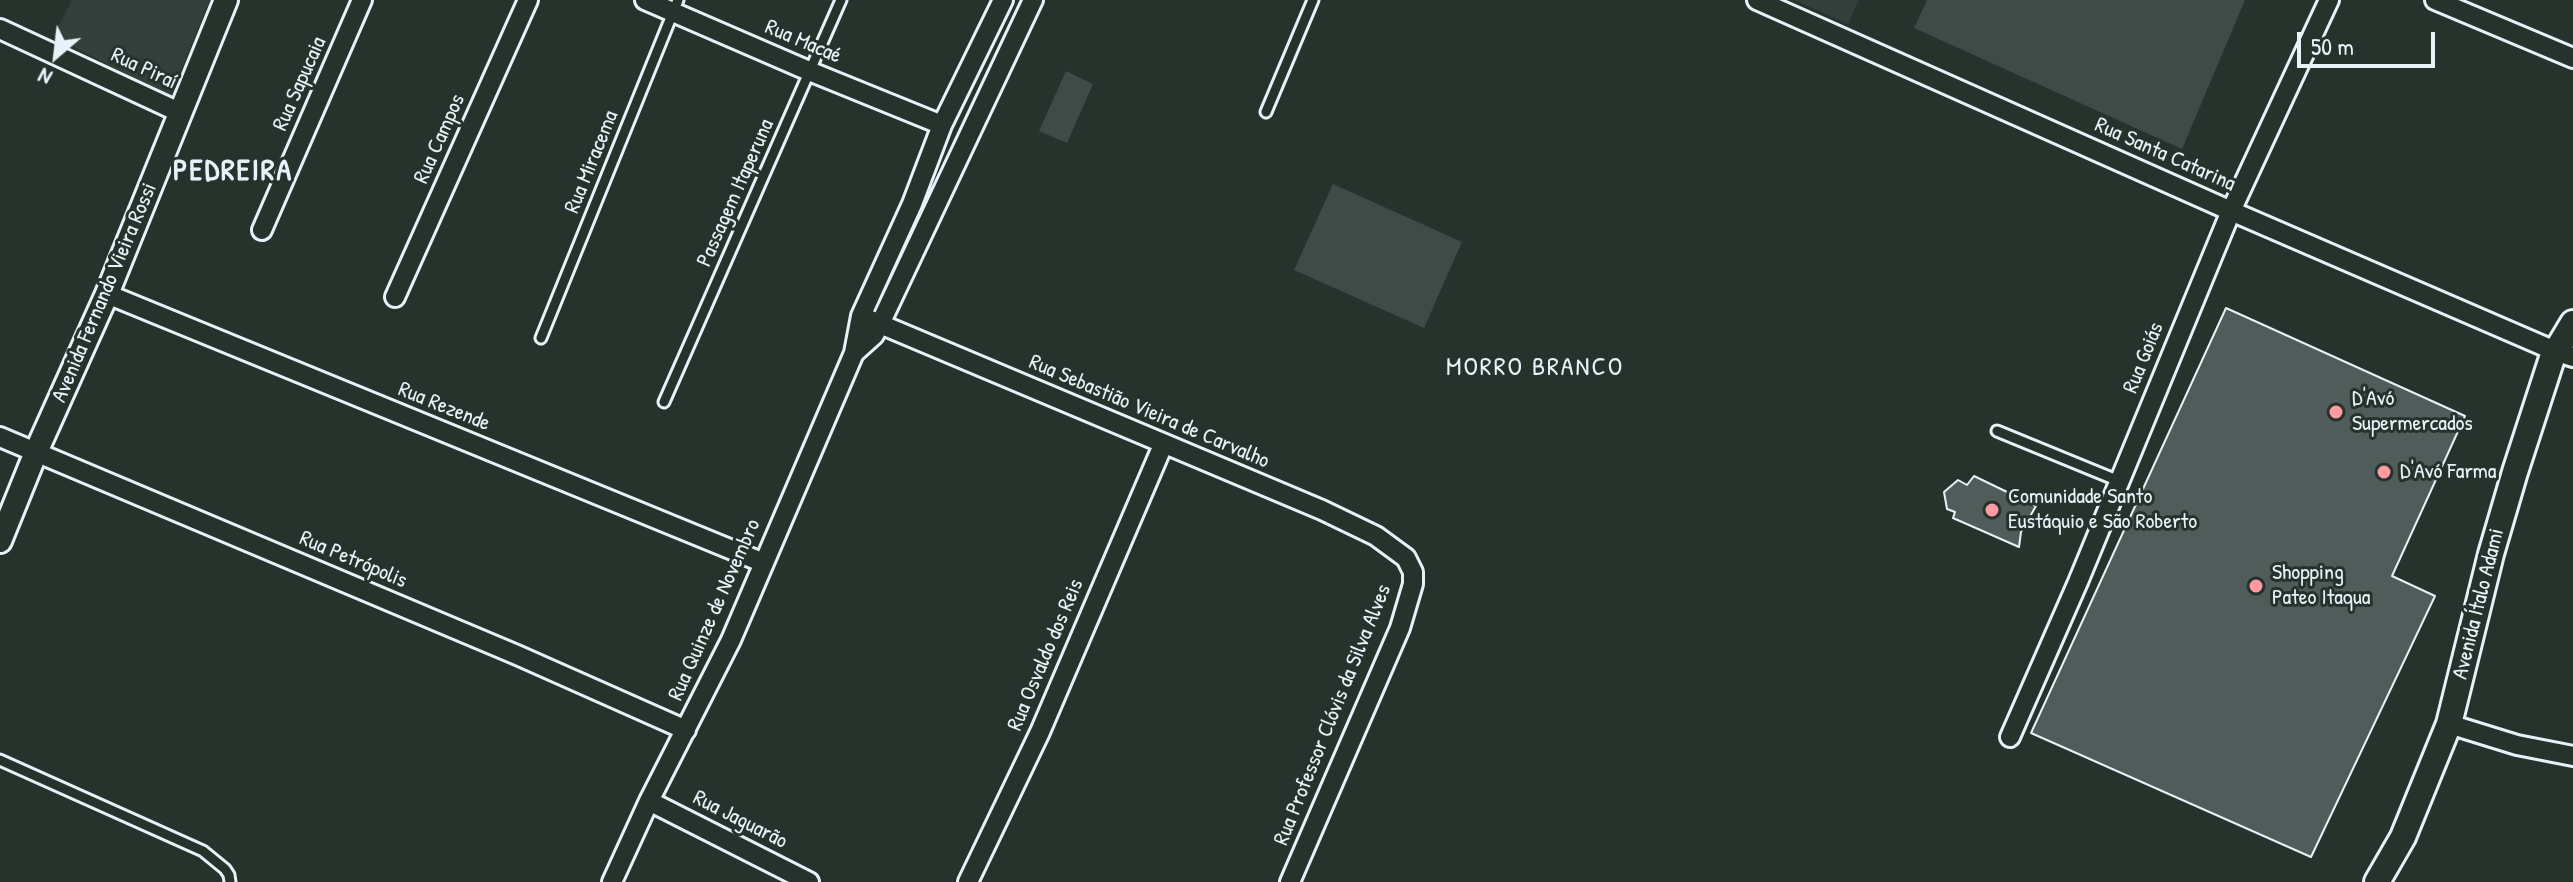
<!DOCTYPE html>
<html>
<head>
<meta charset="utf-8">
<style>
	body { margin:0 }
	#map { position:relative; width:2573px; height:882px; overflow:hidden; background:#26332d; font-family:"Patrick Hand",sans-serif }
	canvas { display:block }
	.north { position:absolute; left:16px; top:16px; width:80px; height:80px; -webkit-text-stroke:6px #26332d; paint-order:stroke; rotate:208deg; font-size:22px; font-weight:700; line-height:32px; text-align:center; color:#e8f1f8 }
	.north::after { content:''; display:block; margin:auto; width:28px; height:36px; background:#e8f1f8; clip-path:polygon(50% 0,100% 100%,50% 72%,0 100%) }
	.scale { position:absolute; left:2297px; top:32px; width:138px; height:36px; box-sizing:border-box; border:4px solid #e8f1f8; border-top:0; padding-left:10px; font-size:24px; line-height:28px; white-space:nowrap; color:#e8f1f8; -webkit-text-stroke:6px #26332d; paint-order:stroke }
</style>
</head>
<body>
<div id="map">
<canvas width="2573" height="882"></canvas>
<div class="north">N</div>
<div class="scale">50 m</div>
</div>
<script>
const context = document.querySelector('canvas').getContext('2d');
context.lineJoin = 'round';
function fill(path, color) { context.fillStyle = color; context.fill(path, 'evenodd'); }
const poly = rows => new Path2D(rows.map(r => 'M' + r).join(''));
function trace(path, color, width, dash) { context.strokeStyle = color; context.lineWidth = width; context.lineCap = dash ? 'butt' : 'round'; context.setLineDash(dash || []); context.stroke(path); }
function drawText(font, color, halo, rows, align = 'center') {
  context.font = font + ' "Patrick Hand",sans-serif'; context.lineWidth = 6; context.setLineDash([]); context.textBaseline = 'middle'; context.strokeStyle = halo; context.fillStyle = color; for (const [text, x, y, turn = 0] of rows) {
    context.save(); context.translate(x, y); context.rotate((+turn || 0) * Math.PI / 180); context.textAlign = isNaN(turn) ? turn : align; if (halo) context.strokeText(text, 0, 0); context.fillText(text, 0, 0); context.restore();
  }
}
fill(poly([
	[72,0,210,0,170,97,53,36],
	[1794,0,1859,0,1848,24]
]), '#333f3a');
fill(poly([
	[1927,0,2245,0,2182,149,1914,28],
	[1066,71,1093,84,1067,143,1039,131],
	[1333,184,1462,242,1424,328,1294,270]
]), '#3e4b47');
const building = poly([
	[2226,308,2465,416,2392,576,2435,596,2311,857,2031,733,2226,308],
	[1974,476,2036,506,2021,532,2019,547,1953,518,1955,512,1947,509,1944,492,1958,480,1967,485,1974,476]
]);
fill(building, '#505c59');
trace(building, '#e8f1f8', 2);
const service = poly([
	[1266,112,1313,0],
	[541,338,678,0],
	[664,402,841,0],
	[1997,431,2119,481],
	[0,760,203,851,225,869,229,875,230,882]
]);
const minor = poly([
	[645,0,809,71,942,125],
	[1757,0,2231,211,2555,351,2573,357],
	[2435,0,2573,58],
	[0,29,181,113],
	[262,230,362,0],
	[107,294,764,563],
	[395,297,528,0],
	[861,316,1322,510,1376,536,1406,558,1413,572,1413,584,1400,628,1290,882],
	[854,353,874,335,880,324,1033,0],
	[0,437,517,655,686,730],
	[2449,724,2517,745,2573,756],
	[2010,737,2078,582,2231,211,2329,0],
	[649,801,809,882],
	[612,882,649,801,731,640,854,353,861,316,912,204,942,125,1003,0],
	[968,882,1040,732,1163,445]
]);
const tertiary = poly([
	[0,541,36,452,107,294,226,0]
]);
const secondary = poly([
	[2377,882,2403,837,2449,724,2491,554,2515,472,2552,358,2573,323]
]);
trace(service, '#e8f1f8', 15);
trace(minor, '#e8f1f8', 24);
trace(tertiary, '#e8f1f8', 28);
trace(secondary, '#e8f1f8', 30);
trace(service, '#26332d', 9);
trace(minor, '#26332d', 18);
trace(tertiary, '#26332d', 22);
trace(secondary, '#26332d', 24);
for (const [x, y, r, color] of [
	[2336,412,8,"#ff9aa2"],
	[2384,472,8,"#ff9aa2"],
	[1992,510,8,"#ff9aa2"],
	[2256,586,8,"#ff9aa2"]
]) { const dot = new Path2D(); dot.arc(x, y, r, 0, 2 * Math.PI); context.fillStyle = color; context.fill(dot); trace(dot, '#26332d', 3); }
drawText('22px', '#e8f1f8', '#26332d', [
	["Rua Macaé",803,42,23],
	["Rua Piraí",144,69,25],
	["Rua Sapucaia",300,84,-66],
	["Rua Campos",440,139,-66],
	["Rua Santa Catarina",2165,155,24],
	["Rua Miracema",592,162,-68],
	["Passagem Itaperuna",736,193,-66],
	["Avenida Fernando Vieira Rossi",105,293,-67],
	["Rua Goiás",2144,358,-68],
	["Rua Rezende",444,407,22],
	["Rua Sebastião Vieira de Carvalho",1149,412,23],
	["Rua Petrópolis",353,560,23],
	["Avenida Ítalo Adami",2479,604,-76],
	["Rua Quinze de Novembro",715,610,-66],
	["Rua Osvaldo dos Reis",1046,655,-67],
	["Rua Professor Clóvis da Silva Alves",1333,715,-68],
	["Rua Jaguarão",740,820,27]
]);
drawText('22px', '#e8f1f8', '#26332d', [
	["D'Avó",2352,399],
	["Supermercados",2352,424],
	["D'Avó Farma",2400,472],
	["Comunidade Santo",2008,497],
	["Eustáquio e São Roberto",2008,522],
	["Shopping",2272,573],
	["Pateo Itaqua",2272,598]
], 'left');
context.letterSpacing = '2px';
drawText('26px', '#e8f1f8', '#26332d', [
	["MORRO BRANCO",1535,368]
]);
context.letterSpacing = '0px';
context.letterSpacing = '2px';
drawText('bold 30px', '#e8f1f8', '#26332d', [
	["PEDREIRA",233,172]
]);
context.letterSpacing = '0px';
</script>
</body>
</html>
